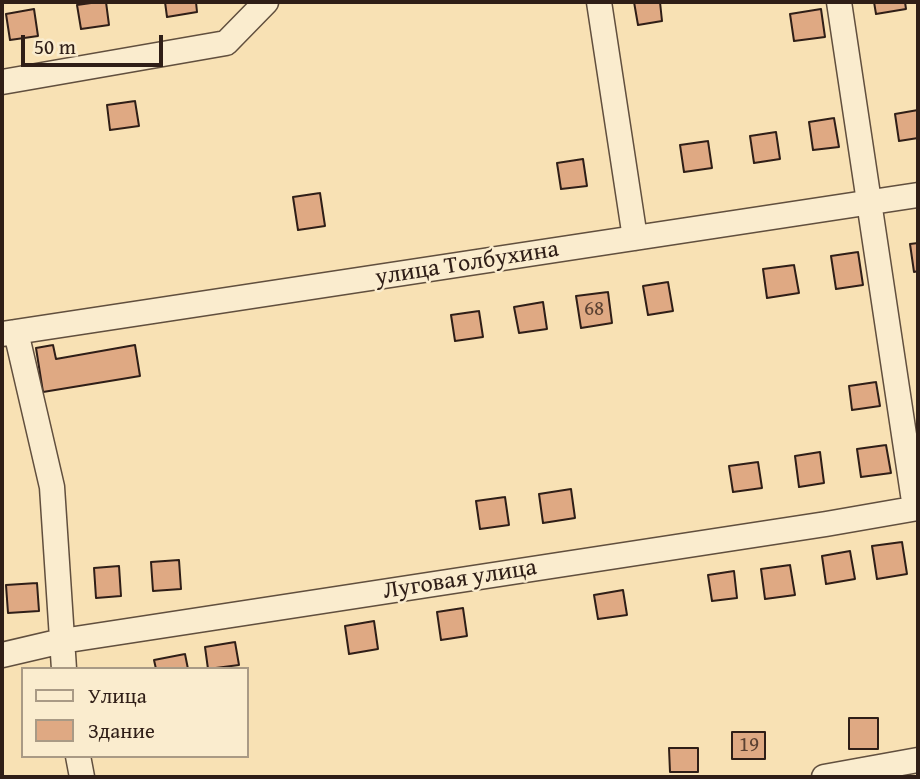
<!DOCTYPE html>
<html>
<head>
<meta charset="utf-8">
<style>
	body { margin:0 }
	#map { position:relative; width:920px; height:779px; overflow:hidden; background:#f8e1b4; font-family:"Gentium Book Plus",serif }
	canvas { display:block }
	.frame { position:absolute; inset:0; border:4px solid #2f1e17; pointer-events:none }
	.legend { position:absolute; left:21px; top:667px; width:228px; height:91px; box-sizing:border-box; background:#faecce; border:2px solid #a99a85; margin:0; padding:9px 12px; list-style:none; font-size:21px; color:#2f1e17 }
	.legend li { display:flex; align-items:center; gap:14px; height:35px }
	.legend b { width:35px; border:2px solid #a99a85 }
	.scale { position:absolute; left:21px; top:35px; width:142px; height:32px; box-sizing:border-box; border:4px solid #2f1e17; border-top:0; padding-left:9px; font-size:21px; line-height:24px; white-space:nowrap; color:#2f1e17; -webkit-text-stroke:5px #faecce; paint-order:stroke }
</style>
</head>
<body>
<div id="map">
<canvas width="920" height="779"></canvas>
<div class="frame"></div>
<ul class="legend">
<li><b style="height:9px;background:#faecce"></b>Улица</li>
<li><b style="height:19px;background:#dfa983"></b>Здание</li>
</ul>
<div class="scale">50 m</div>
</div>
<script>
const context = document.querySelector('canvas').getContext('2d');
context.lineJoin = 'round';
function fill(path, color) { context.fillStyle = color; context.fill(path, 'evenodd'); }
const poly = rows => new Path2D(rows.map(r => 'M' + r).join(''));
function trace(path, color, width, dash) { context.strokeStyle = color; context.lineWidth = width; context.lineCap = dash ? 'butt' : 'round'; context.setLineDash(dash || []); context.stroke(path); }
function drawText(font, color, halo, rows, align = 'center') {
  context.font = font + ' "Gentium Book Plus",serif'; context.lineWidth = 5; context.setLineDash([]); context.textBaseline = 'middle'; context.strokeStyle = halo; context.fillStyle = color; for (const [text, x, y, turn = 0] of rows) {
    context.save(); context.translate(x, y); context.rotate((+turn || 0) * Math.PI / 180); context.textAlign = isNaN(turn) ? turn : align; if (halo) context.strokeText(text, 0, 0); context.fillText(text, 0, 0); context.restore();
  }
}
const building = poly([
	[98,2,106,2,109,25,81,29,77,5,98,2],
	[165,2,196,2,197,12,167,17,165,2],
	[634,2,660,2,662,21,638,25,634,2],
	[874,2,905,2,906,9,876,14,874,2],
	[34,9,38,36,10,40,6,14,34,9],
	[821,9,825,37,794,41,790,14,821,9],
	[135,101,139,126,110,130,107,105,135,101],
	[918,110,918,138,899,141,895,114,918,110],
	[834,118,839,147,813,150,809,122,834,118],
	[776,132,780,159,754,163,750,136,776,132],
	[708,141,712,168,684,172,680,145,708,141],
	[583,159,587,186,561,189,557,163,583,159],
	[320,193,325,226,298,230,293,197,320,193],
	[918,243,918,271,914,272,910,244,918,243],
	[858,252,863,285,836,289,831,256,858,252],
	[794,265,799,293,767,298,763,269,794,265],
	[668,282,673,311,648,315,643,286,668,282],
	[608,292,612,323,581,328,576,296,608,292],
	[543,302,547,329,519,333,514,307,543,302],
	[479,311,483,337,455,341,451,315,479,311],
	[53,345,56,359,135,345,140,376,43,392,36,348,53,345],
	[876,382,880,406,852,410,849,386,876,382],
	[886,445,891,473,861,477,857,449,886,445],
	[820,452,824,483,799,487,795,456,820,452],
	[758,462,762,488,733,492,729,466,758,462],
	[571,489,575,518,543,523,539,494,571,489],
	[505,497,509,525,480,529,476,501,505,497],
	[902,542,907,574,877,579,872,546,902,542],
	[850,551,855,579,826,584,822,556,850,551],
	[179,560,181,589,153,591,151,562,179,560],
	[790,565,795,595,765,599,761,569,790,565],
	[119,566,121,596,96,598,94,568,119,566],
	[734,571,737,598,712,601,708,575,734,571],
	[37,583,39,611,8,613,6,585,37,583],
	[623,590,627,615,598,619,594,595,623,590],
	[463,608,467,636,441,640,437,612,463,608],
	[374,621,378,649,349,654,345,626,374,621],
	[235,642,239,665,208,669,205,647,235,642],
	[185,654,188,669,156,669,154,660,185,654],
	[849,718,878,718,878,749,849,749,849,718],
	[732,732,765,732,765,759,732,759,732,732],
	[669,748,698,748,698,772,670,772,669,748]
]);
fill(building, '#dfa983');
trace(building, '#2f1e17', 2);
const minor = poly([
	[599,2,635,238],
	[839,2,915,508],
	[2,82,226,43,266,2],
	[16,332,52,487,64,669],
	[2,334,918,195],
	[2,655,62,641,826,524,918,508],
	[78,756,82,777],
	[824,777,918,760]
]);
trace(minor, '#614f3e', 27);
trace(minor, '#faecce', 24);
drawText('21px', '#5b4132', null, [
	["68",594,310],
	["19",749,746]
]);
drawText('24px', '#2f1e17', '#faecce', [
	["улица Толбухина",467,264,-9],
	["Луговая улица",460,580,-9]
]);
</script>
</body>
</html>
